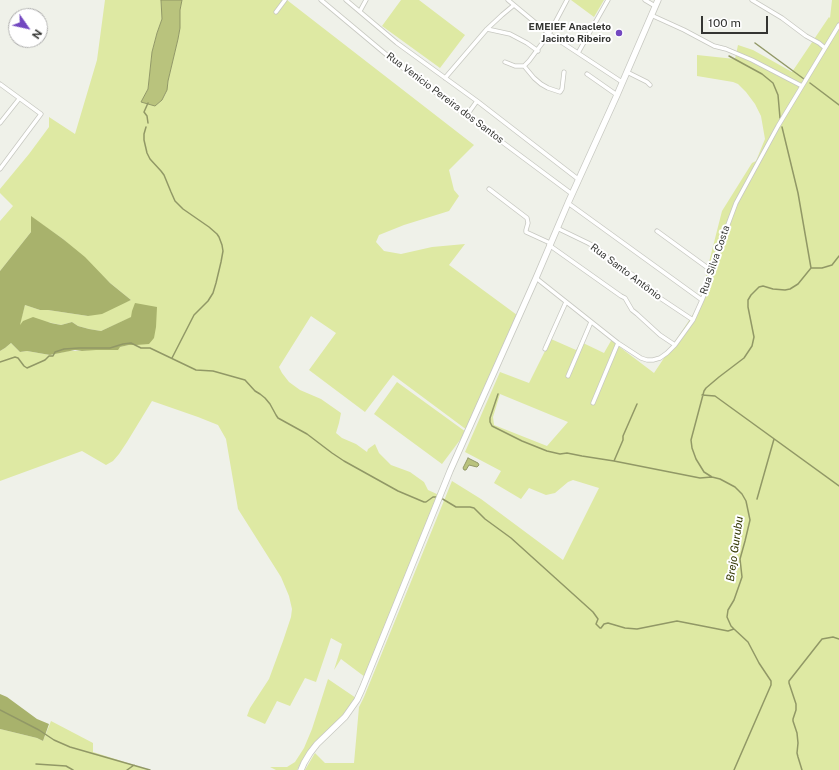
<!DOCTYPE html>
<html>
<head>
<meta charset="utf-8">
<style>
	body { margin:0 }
	#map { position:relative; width:839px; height:770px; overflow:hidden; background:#eff1e9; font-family:"Public Sans",sans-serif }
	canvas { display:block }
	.north { position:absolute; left:8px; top:8px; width:40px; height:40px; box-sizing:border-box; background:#fff; border:1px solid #aeaead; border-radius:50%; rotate:124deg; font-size:11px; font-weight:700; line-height:16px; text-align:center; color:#343532 }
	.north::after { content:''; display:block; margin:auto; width:14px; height:18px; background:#7348c0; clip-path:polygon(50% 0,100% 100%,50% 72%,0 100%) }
	.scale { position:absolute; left:701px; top:16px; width:67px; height:18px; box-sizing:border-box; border:2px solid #343532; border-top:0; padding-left:5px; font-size:12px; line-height:14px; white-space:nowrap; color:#343532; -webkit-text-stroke:3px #fff; paint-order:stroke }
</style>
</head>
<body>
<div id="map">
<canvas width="839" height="770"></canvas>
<div class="north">N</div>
<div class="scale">100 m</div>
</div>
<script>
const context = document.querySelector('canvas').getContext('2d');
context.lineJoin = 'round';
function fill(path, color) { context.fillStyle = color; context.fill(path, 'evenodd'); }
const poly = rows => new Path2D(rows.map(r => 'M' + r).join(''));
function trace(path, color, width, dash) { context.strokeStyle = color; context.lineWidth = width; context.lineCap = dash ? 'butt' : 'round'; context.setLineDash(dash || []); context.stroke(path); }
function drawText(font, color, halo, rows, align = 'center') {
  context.font = font + ' "Public Sans",sans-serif'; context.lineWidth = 4; context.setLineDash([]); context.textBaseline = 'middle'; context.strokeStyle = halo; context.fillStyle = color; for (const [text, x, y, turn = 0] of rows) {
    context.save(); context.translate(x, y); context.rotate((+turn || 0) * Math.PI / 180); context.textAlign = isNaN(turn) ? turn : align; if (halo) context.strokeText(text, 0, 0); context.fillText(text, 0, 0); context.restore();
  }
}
fill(poly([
	[105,0,161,0,162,19,157,33,152,52,148,89,141,102,155,106,162,100,166,93,168,81,178,39,180,28,180,10,182,0,287,0,474,145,449,170,454,190,459,196,449,211,404,225,379,235,376,242,384,251,401,254,432,247,465,244,449,265,517,315,467,430,393,375,365,412,309,370,336,333,311,316,279,367,282,373,289,382,300,390,321,399,341,413,339,423,336,433,342,438,356,444,367,452,368,449,375,444,379,453,391,465,410,472,424,482,428,490,439,495,365,677,341,659,334,670,342,644,331,638,316,682,305,678,290,706,277,701,265,724,247,716,250,708,269,679,283,641,291,617,292,609,289,596,281,577,238,509,226,439,218,425,198,417,152,401,127,442,119,454,113,461,106,465,82,451,0,481,0,351,5,348,11,343,20,352,27,351,50,355,68,351,82,351,96,349,105,350,129,345,136,345,132,311,132,317,101,331,89,329,78,326,72,322,61,325,52,323,42,321,19,326,25,305,40,310,48,310,88,316,131,300,110,283,63,239,31,217,31,232,0,271,0,221,13,206,0,193,0,189,29,154,49,127,49,117,75,134,97,60],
	[401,0,419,0,465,35,440,68,382,26],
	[571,0,604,0,594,17],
	[832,0,839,0,839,770,305,770,315,753,325,763,354,763,359,707,364,697,452,481,481,499,563,560,599,488,573,480,568,482,555,493,546,495,529,488,521,499,494,483,501,471,465,452,500,372,529,383,551,339,576,350,581,342,604,353,612,339,621,348,654,373,706,295,704,290,707,270,722,211,752,163,756,161,765,139,761,116,755,104,746,92,738,84,733,82,697,76,697,55,735,59,738,45,753,50,792,72,829,17,830,18],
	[500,394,568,422,547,446,494,425,493,417],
	[397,382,466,432,442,464,374,414],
	[328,679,356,698,352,705,309,751,300,764,297,770,276,770,270,767,287,767,295,762,304,748,312,729],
	[51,721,93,743,93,752,150,770,0,770,0,729,37,738,43,741]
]), '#dee9a3');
fill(poly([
	[31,216,63,239,85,257,110,283,131,300,102,314,88,316,48,310,40,310,25,305,20,325,23,321,33,317,51,323,61,325,72,322,78,326,89,329,101,331,131,317,132,311,135,303,157,307,156,327,154,338,149,344,136,345,129,345,120,347,118,350,96,350,82,351,75,350,50,355,27,351,20,352,11,343,5,348,0,351,0,271,31,232],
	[0,694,7,697,37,719,49,724,43,741,37,738,0,729]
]), '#a8b26c');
const water = poly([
	[161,0,182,0,180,10,180,28,178,39,168,81,167,90,162,100,155,106,141,102,148,89,152,52,157,33,162,19,161,0],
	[468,458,478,463,479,465,477,467,469,465,466,470,464,470,463,468,468,458]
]);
fill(water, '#b9c37d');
trace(water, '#919866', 1);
trace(poly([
	[755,43,804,79],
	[729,56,762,74,773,83,778,95,780,118],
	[810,83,839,105],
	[148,123,147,116,144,112,148,103],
	[146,127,144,134,144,140,147,153,150,159,161,171,164,175,171,192,175,201,183,209,209,227,217,234,219,237,222,245,223,251,221,262,216,283,213,293,208,301,194,315,172,358],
	[782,127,798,193,811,268],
	[811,268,822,268,832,265,839,256],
	[0,362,15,357,18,358,24,366,27,368,45,360,49,356,53,356,55,352,64,349,79,348,110,348,123,344,131,343,141,348,150,348,196,370,213,371,245,380,255,391,260,394,265,398,270,404,276,415,278,418,307,434,332,453,344,461,398,491,424,502,426,502,433,497,437,497],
	[498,394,490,418,490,422,492,426,522,441,547,451,560,454,567,453,582,456,614,461,700,478,712,477],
	[702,395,715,396,839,486],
	[614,461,623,440,623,436,637,404],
	[441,498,456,507,470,507,474,508,485,519,511,538,593,612,598,619,596,624,600,628,601,628,604,624,608,623,625,628,637,629,677,621,728,631,734,629],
	[757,499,774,439],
	[0,710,39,730,54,740,70,747,150,770],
	[36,764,66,766,73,770],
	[127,770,134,765],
	[734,770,771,685,771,681,759,663,748,642,734,629,731,626,727,617,728,610,734,600,742,577,740,559,745,541,750,520,746,501,742,494,735,487,720,479,712,477,704,472,696,459,692,448,691,440,704,391,706,388,719,377,744,358,752,346,754,337,748,307,748,300,751,295,759,287,763,286,773,289,785,290,790,289,798,284,811,268],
	[802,770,798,757,797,753,798,743,797,733,793,721,793,719,796,710,796,704,789,683,789,681,822,639,833,637,839,639]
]), '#919866', 1.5);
const minor = poly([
	[321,0,400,66,572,194],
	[346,0,397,43,477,101,578,179],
	[508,0,549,34,622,82],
	[645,0,655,6],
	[752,0,782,18,806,36,819,43,825,48],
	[360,11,366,0],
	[276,12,285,0],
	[651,15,684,30,714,46,726,49,752,60,802,86],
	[487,29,510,34,527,43,538,51],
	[578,53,608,0],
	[505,62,515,66,524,66,529,61,549,34,567,0],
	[524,66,534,78,541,84,548,88,560,92,562,89,564,72],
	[627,72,647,82,650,85],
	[587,74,617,95],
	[445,78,487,29,502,15,514,5],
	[0,84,41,114,0,169],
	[467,115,477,101],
	[0,123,19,99],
	[489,189,527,218,528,223,526,230,526,232,550,243],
	[568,203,702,300],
	[557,228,588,243,597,248,612,261,633,275,647,288,657,296,693,320],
	[657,231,712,271],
	[549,245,621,296,625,298,632,310,637,314,660,335,675,345],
	[536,278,618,343,641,358,647,360,653,360,660,358,667,353,675,345,693,320,702,300,708,285,720,246,736,203,778,126,839,25],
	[545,349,566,302],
	[568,376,591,322],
	[593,403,618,343]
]);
const primary = poly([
	[301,770,304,763,310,753,317,744,345,717,357,700,362,689,450,471,536,278,568,203,617,95,658,0]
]);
trace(minor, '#c7c8c1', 5);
trace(primary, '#c7c8c1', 7);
trace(minor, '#fff', 3.5);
trace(primary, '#fff', 5.5);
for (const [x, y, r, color] of [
	[619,33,4,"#7348c0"]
]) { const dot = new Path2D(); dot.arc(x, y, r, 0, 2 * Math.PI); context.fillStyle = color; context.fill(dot); trace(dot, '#fff', 1.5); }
drawText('bold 10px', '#343532', '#fff', [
	["EMEIEF Anacleto",611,27],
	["Jacinto Ribeiro",611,39]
], 'right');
drawText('10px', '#343532', '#fff', [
	["Rua Venicio Pereira dos Santos",445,98,37],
	["Rua Silva Costa",715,260,-71],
	["Rua Santo Antônio",626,272,37]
]);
drawText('italic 11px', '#323700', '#fff', [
	["Brejo Gurubu",735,549,-82]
]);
</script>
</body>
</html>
